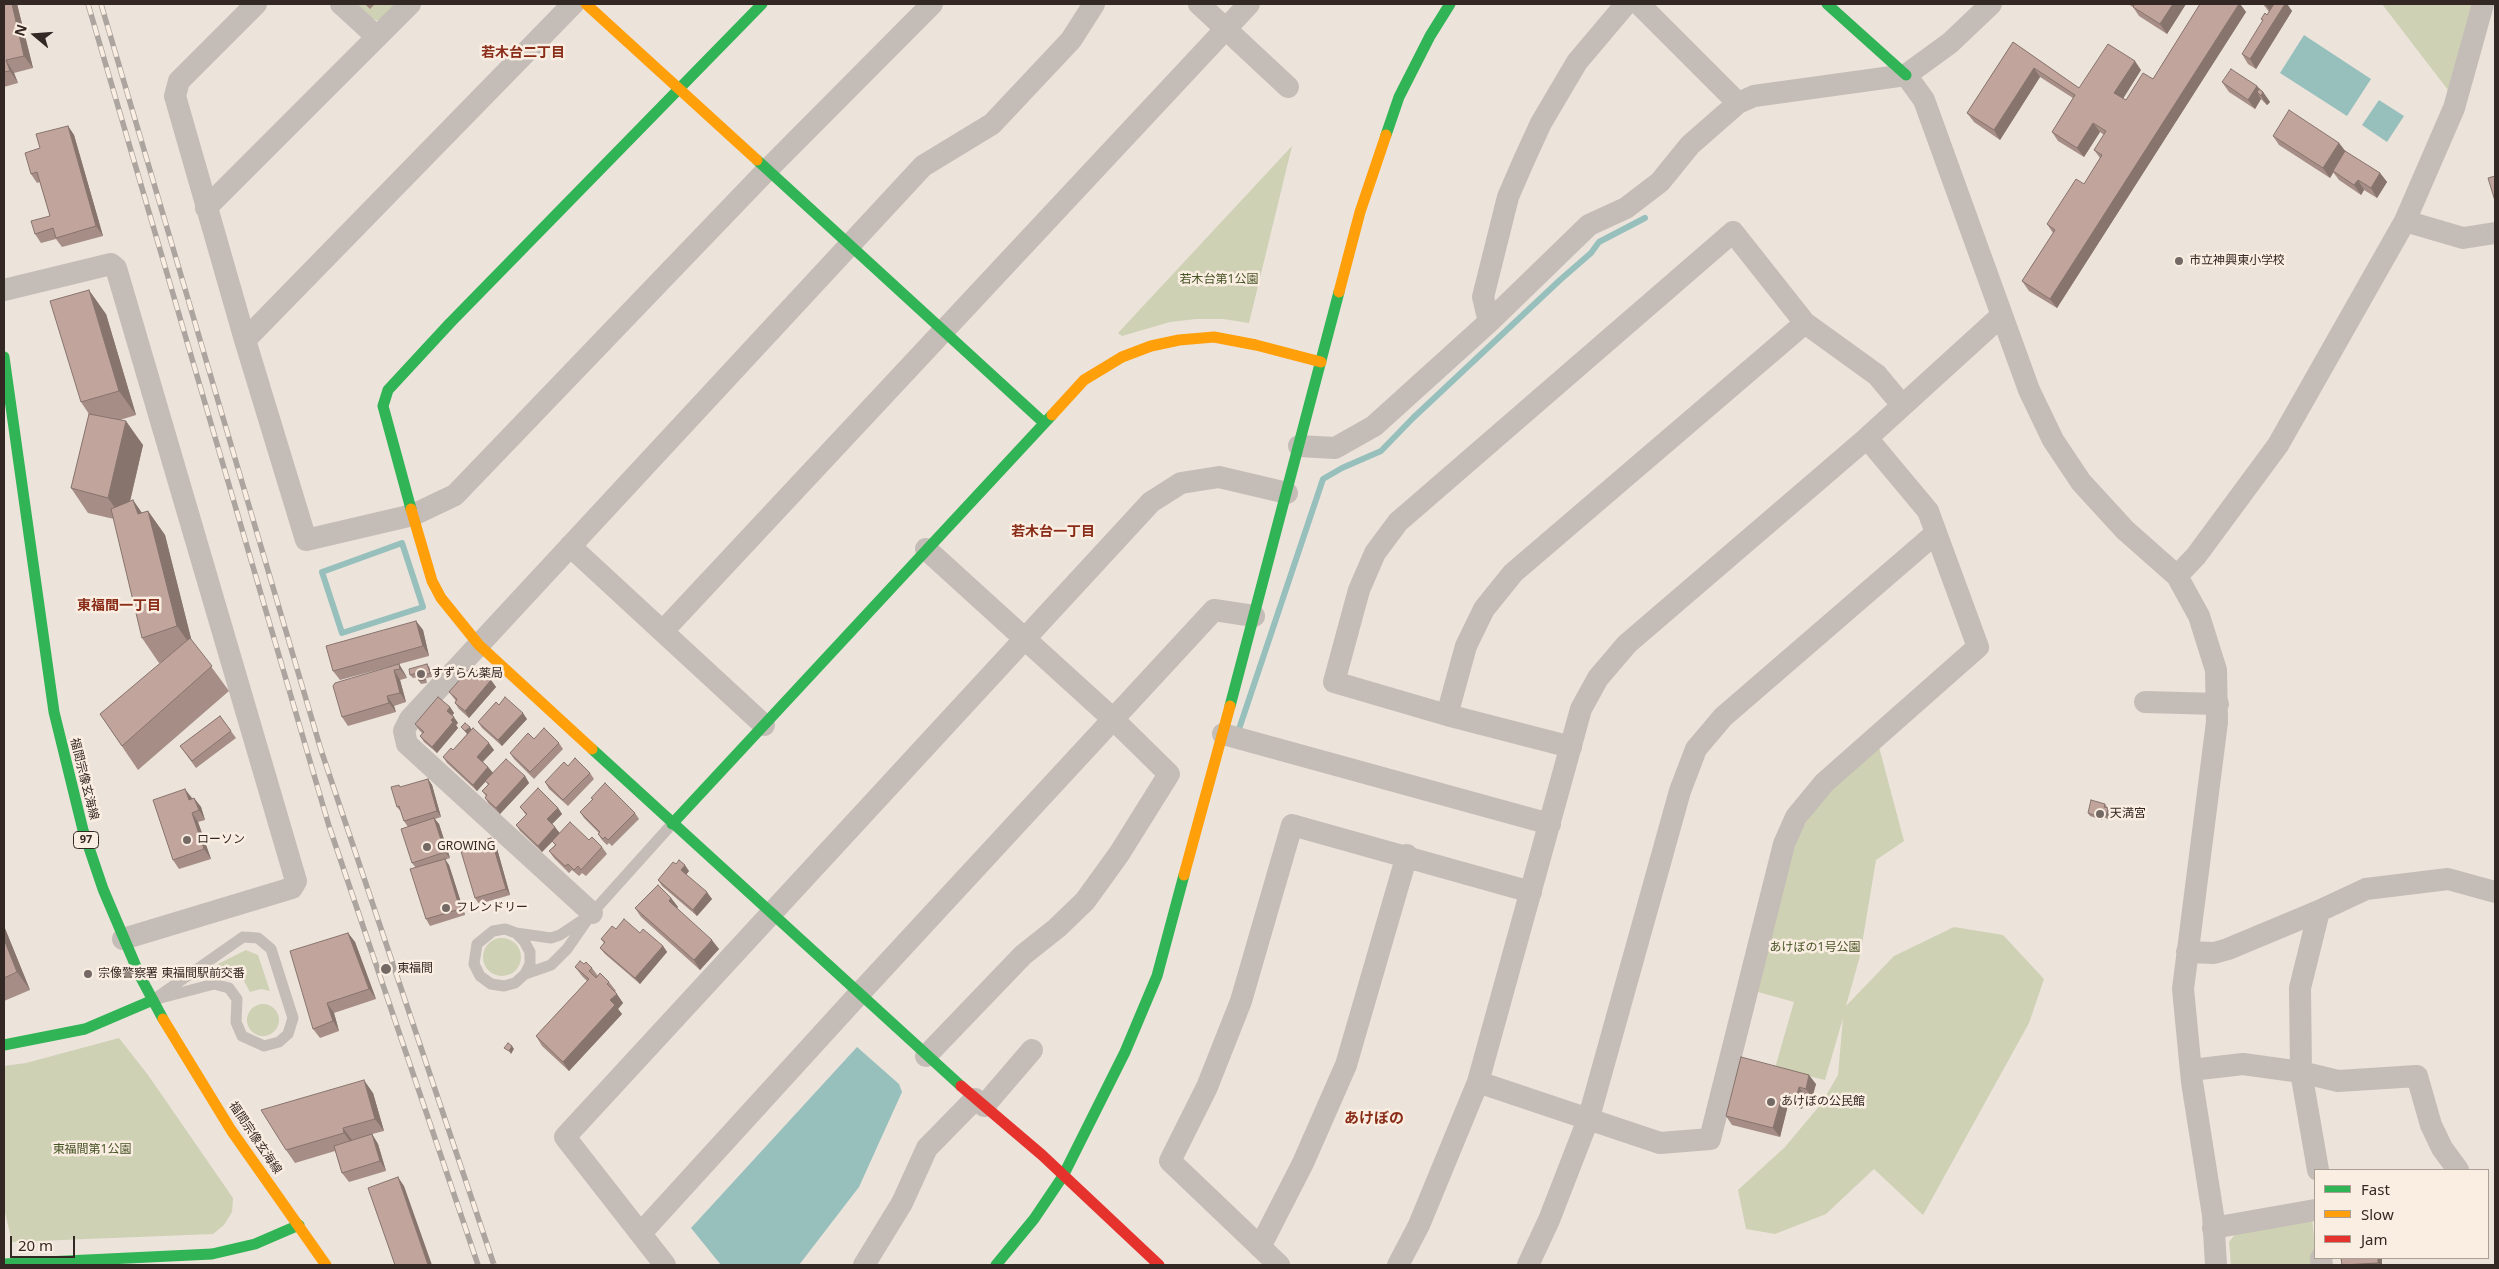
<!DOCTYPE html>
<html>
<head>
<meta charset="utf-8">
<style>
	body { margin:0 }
	#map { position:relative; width:2499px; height:1269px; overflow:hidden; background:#ece3db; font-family:"Noto Sans",sans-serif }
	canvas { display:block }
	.frame { position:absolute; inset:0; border:5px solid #342824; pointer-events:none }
	.legend { position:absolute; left:2314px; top:1169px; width:175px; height:90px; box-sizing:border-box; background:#faede1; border:1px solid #ab9e95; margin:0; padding:6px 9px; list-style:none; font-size:15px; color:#342824 }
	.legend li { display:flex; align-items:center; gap:10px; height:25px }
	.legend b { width:25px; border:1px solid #ab9e95 }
	.north { position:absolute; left:10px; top:10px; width:50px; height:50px; -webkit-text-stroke:4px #faede1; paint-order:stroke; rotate:288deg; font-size:14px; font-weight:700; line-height:20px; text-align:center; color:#342824 }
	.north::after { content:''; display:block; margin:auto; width:18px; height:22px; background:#342824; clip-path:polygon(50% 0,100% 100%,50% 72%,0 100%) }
	.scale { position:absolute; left:10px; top:1236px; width:65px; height:22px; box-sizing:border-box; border:2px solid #342824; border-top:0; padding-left:6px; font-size:15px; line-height:18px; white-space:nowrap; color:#342824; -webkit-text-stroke:4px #faede1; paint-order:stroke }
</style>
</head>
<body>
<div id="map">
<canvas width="2499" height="1269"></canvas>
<div class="frame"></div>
<ul class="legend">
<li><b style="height:6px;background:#30b455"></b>Fast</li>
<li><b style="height:6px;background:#ff9f0a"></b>Slow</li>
<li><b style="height:6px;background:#e5322d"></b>Jam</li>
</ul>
<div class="north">N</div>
<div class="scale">20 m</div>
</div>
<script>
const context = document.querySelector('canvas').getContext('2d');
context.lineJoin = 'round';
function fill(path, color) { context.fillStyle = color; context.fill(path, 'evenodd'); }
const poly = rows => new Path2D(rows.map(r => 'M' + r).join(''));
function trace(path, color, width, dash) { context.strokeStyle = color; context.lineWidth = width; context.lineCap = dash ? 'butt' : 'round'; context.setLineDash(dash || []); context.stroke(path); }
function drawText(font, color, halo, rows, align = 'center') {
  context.font = font + ' "Noto Sans","Noto Sans JP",sans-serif'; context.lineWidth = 5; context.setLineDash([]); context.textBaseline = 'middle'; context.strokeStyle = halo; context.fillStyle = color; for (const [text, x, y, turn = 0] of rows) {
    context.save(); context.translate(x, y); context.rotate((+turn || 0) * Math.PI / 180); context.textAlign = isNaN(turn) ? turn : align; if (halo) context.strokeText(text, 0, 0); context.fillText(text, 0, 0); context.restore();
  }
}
fill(poly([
	[354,4,397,4,380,21,368,18],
	[2382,4,2472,4,2448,90],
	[1292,146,1249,323,1223,319,1196,319,1170,322,1122,336,1118,333],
	[1879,747,1904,841,1876,860,1860,956,1846,1006,1894,956,1954,927,2003,935,2044,979,2029,1023,1923,1215,1874,1169,1826,1214,1775,1234,1746,1229,1738,1190,1785,1147,1821,1104,1838,1075,1843,1018,1825,1080,1775,1068,1794,1002,1758,992,1788,864,1801,830,1814,810,1834,786],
	'483 957a19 19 0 1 1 38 0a19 19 0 1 1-38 0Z',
	[246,950,258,955,270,991,261,989,250,992,240,974,233,969,216,967,216,965],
	'247 1020a16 16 0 1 1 32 0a16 16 0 1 1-32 0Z',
	[119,1038,148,1075,233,1198,232,1212,224,1225,213,1234,12,1242,4,1208,4,1066,26,1063],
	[2312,1217,2317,1265,2231,1265,2229,1242,2237,1232]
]), '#ced1b4');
fill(poly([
	[2304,35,2371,79,2347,116,2280,73],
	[2379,100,2404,116,2387,142,2362,125],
	[857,1047,899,1084,902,1092,859,1187,799,1265,721,1265,691,1228]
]), '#97c0bd');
trace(poly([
	[402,543,423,607,342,633,322,572,402,543],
	[1239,729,1323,479,1342,468,1381,451,1413,418,1560,280,1591,253,1599,242,1645,218]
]), '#97c0bd', 6);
trace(poly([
	[516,933,551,938,560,935,584,919],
	[243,937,258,938,271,949,293,1018,288,1034,279,1042,264,1046,242,1036,236,1022,237,999,229,988,214,984,153,1000,243,937],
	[525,974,530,964,530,952,524,941,516,933,505,929,493,931,477,944,474,964,480,976,491,984,504,986,515,983,525,974,551,965,567,949,592,913,672,824]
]), '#c4bcb6', 11);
trace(poly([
	[256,4,179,81,175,96,245,340,306,540,413,515,455,495,768,169,932,4],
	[341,4,377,37],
	[1199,4,1288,87],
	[1639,4,1738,103,1754,96,1906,75,1950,43,1991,4],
	[1906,75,1924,100,2029,390,2053,440,2081,482,2125,530,2177,576,2199,616,2216,670,2217,722,2183,989,2192,1082,2213,1215,2216,1265],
	[206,208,410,4],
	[2405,221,2463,238,2495,233],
	[4,290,111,264,116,268,296,881,292,888,123,939],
	[1489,322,1483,297,1508,197,1524,160,1541,123,1577,62,1626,4],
	[1805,323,1877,375,1902,405],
	[245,340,573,4],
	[1299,446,1335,448,1374,426,1489,322,1589,225,1626,208,1660,182,1690,145,1738,103],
	[570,546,764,725],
	[926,549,1113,719,1169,774,1119,854,1085,901,1057,928,1023,955,926,1056],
	[2177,576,2196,556,2278,445,2405,221,2454,108,2483,4],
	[663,631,1249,4],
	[2145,702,2218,704],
	[1447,715,1466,646,1484,609,1513,573,1805,323,1733,232,1398,522,1375,553,1359,590,1334,682,1447,715,1571,747],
	[1223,734,1550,824],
	[592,913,407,744,404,731,410,719,923,166,992,124,1071,40,1094,4],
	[2187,952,2214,953,2228,949,2319,911,2366,889,2448,879,2495,892],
	[2191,1070,2243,1064,2301,1072,2338,1081,2417,1076,2431,1125,2442,1148,2458,1170],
	[1478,1082,1660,1143,1710,1139,1784,844,1796,817,1824,783,1978,647,1928,511,1867,438],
	[984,1106,1032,1050],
	[2318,1170,2301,1072,2300,988,2319,911],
	[2213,1228,2315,1210],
	[641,1233,859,994,1214,610,1254,616],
	[1260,1247,1303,1163,1346,1065,1407,855],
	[2321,1258,2322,1265],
	[665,1265,565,1137,1151,502,1181,483,1219,477,1287,493],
	[864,1265,902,1203,927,1148,975,1099],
	[1279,1265,1170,1161,1207,1087,1241,1001,1292,825,1531,892],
	[1398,1265,1419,1225,1478,1082,1581,709,1598,678,1627,644,1867,438,2001,316],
	[1528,1265,1549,1220,1589,1117,1680,791,1696,749,1723,717,1936,533]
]), '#c4bcb6', 22);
trace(poly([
	[1827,4,1906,75],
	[1386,135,1399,97,1430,36,1450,4],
	[757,160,1043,422],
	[4,357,54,712,83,830,103,889,140,976,163,1019],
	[411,509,383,406,388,390,450,323,762,4],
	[1230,706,1339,292],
	[592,749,961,1086],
	[672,824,1052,415],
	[4,1045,85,1029,153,1000],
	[4,1264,212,1254,255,1244,299,1225],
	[996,1265,1034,1219,1063,1176,1125,1052,1157,976,1184,875]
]), '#30b455', 11);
trace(poly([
	[586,4,757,160],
	[1339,292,1360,212,1386,135],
	[1052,415,1084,380,1122,357,1151,346,1179,340,1214,337,1256,345,1321,362],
	[411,509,432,581,441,598,479,645,592,749],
	[1184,875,1230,706],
	[163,1019,231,1130,326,1265]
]), '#ff9f0a', 11);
trace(poly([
	[961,1086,1042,1155,1159,1265]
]), '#e5322d', 11);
const rail = poly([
	[88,4,329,826,478,1265],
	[101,4,321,750,494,1265]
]);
trace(rail, '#aca59f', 5.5);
trace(rail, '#faede1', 4, [11]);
fill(poly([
	[4,4,17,4,33,68,14,73,18,83,4,87],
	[365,4,375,4,370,9],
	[2128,4,2186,4,2167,34,2139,16,2133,7],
	[2200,4,2240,4,2246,12,2057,308,2029,291,2022,281,2053,233,2047,224,2084,184,2100,158,2094,150,2104,135,2100,132,2084,157,2058,141,2052,132,2073,98,2040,77,2000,140,1974,122,1967,113,2013,42,2079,88,2141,70,2123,99,2126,100,2153,79],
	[2263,4,2287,4,2292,11,2256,69,2248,64,2242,54,2263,21,2261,19,2267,15,2269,12],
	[2222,82,2257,86,2263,92,2270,102,2267,105,2261,99,2255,109,2229,92],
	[68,126,74,135,103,236,62,247,56,239,41,243,35,234,50,216,40,182,37,183,31,174,40,148],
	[2273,136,2339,143,2345,151,2380,173,2387,182,2377,198,2364,190,2361,195,2339,180,2333,172,2330,178,2279,145],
	[106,314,136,415,120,420,143,445,130,502,133,500,142,513,148,511,165,535,191,639,229,691,138,770,100,714,162,662,159,663,142,638,114,519,88,513,71,488,89,414,81,402],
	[416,621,423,630,429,656,340,680,333,671],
	[399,664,405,674,407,678,400,680,406,702,394,706,396,712,348,726,342,717],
	[429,667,432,677,426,678,427,683,421,684,419,681,418,677,413,678,410,675],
	[475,672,491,680,496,687,469,718,459,709,455,703,456,701,449,692],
	[499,705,527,719,502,746,482,728,478,722],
	[450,707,454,713,452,716,458,723,456,725,458,728,437,753,424,742,420,736,422,733,419,730,415,724],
	[220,716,236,738,196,768,180,746],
	[461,727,472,730,494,750,483,762,488,767,493,773,525,776,529,783,500,814,489,804,485,798,486,796,482,791,488,785,486,781,477,791,447,763,443,757,453,750,467,734],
	[534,739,559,743,563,749,534,779,514,759,510,753],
	[568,766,590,773,594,779,568,806,549,789,545,782],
	[428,779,432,785,441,817,435,819,439,824,450,858,445,860,449,865,465,915,430,926,426,919,416,868,412,863,408,827,404,821,402,813,397,807,401,787],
	[194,798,201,807,205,820,198,822,211,859,179,869,173,860,192,799],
	[2105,804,2107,807,2107,808,2110,812,2108,819,2103,817,2102,820,2090,816,2088,813],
	[520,807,558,808,562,814,552,824,560,833,589,840,602,847,607,854,586,876,582,873,579,876,572,870,569,873,554,858,549,851,555,845,552,841,542,852,520,831,516,825,526,815],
	[580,812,635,813,639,819,612,846,609,843,607,845,602,840,598,834,599,833,584,818],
	[491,838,496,845,510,895,479,904,475,898],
	[676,864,689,871,686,875,712,899,697,916,662,886,658,880],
	[671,898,678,907,677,908,719,949,700,970,641,917,635,908],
	[4,926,30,990,4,1001],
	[616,929,640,933,663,946,667,952,640,984,605,954,600,948,604,943,601,939],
	[348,933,355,942,376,999,334,1013,339,1031,320,1038,313,1029],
	[584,964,592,968,598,976,609,982,616,991,615,992,623,1003,618,1009,622,1014,569,1071,542,1046,536,1036,587,981,582,976,575,967],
	[1741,1057,1816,1084,1812,1098,1805,1096,1802,1109,1788,1105,1780,1137,1732,1125,1726,1116],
	[373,1093,384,1131,372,1134,378,1144,386,1171,349,1182,342,1173,335,1151,295,1163,286,1150],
	[2341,1258,2382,1258,2382,1265,2342,1265]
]), '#a68e86');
fill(poly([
	[12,4,17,4,33,68,24,56],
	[2173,4,2186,4,2167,34,2160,24],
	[2239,4,2240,4,2246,12,2057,308,2050,299],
	[2267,4,2277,4,2273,15,2266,5],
	[2285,4,2287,4,2292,11,2256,69,2250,59],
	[6,60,14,73,18,83,10,71],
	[2135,61,2141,70,2120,103,2114,93],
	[2034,68,2040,77,2000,140,1994,130],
	[2257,86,2262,93,2263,92,2270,102,2267,105,2261,96,2257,92,2261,99,2255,109,2248,100],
	[2093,123,2100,132,2084,157,2077,148],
	[68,126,74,135,103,236,96,226],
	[2339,143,2346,152,2330,178,2323,168],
	[2380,173,2387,182,2377,198,2371,188],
	[2358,180,2364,190,2361,195,2354,185],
	[89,290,106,314,136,415,119,391],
	[126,421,143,445,125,522,108,498],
	[133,500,150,525,148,511,165,535,194,650,177,626],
	[416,621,423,630,429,656,423,646],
	[399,664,405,674,407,678,400,669],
	[427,664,429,667,432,677,430,673],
	[394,670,400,680,406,702,400,693],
	[491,680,496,687,469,718,465,711],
	[387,696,394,706,396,712,389,703],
	[450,707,454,713,451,717,447,711],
	[523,713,527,719,502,746,498,740],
	[454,717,458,723,456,725,458,728,437,753,432,747],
	[470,727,472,730,468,735,465,731],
	[489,743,494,750,481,763,477,757],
	[488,767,493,773,477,791,473,785],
	[525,776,529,783,500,814,496,808],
	[428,779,432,785,441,817,437,811],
	[185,789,192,798,195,809,189,800],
	[194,798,201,807,205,820,199,810],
	[558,808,562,814,551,825,547,819],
	[2108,808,2110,812,2108,819,2106,816],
	[192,813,198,822,211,859,204,849],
	[2101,814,2103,817,2102,820,2100,817],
	[434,818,439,824,450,858,445,852],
	[555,827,560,834,542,852,538,846],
	[491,838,496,845,510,895,506,889],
	[445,859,449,865,465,915,460,909],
	[685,865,689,871,685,876,681,870],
	[707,892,712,899,697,916,693,910],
	[671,898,678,907,675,910,669,901],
	[4,926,30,990,17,972,4,939],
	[348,933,355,942,376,999,369,989],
	[712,940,719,949,700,970,694,960],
	[663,946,667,952,640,984,635,978],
	[617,994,623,1003,618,1009,622,1014,569,1071,563,1062,610,1000],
	[327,1003,334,1013,339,1031,333,1021],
	[512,1046,514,1049,511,1054,509,1051],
	[1809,1075,1816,1084,1812,1098,1806,1089],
	[364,1080,373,1093,384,1131,375,1119],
	[1799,1087,1805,1096,1802,1109,1796,1099],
	[1782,1096,1788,1105,1780,1137,1773,1128],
	[343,1128,352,1140,353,1145,344,1133],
	[372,1134,378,1144,386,1171,380,1161],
	[398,1177,404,1186,432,1265,428,1265],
	[2378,1258,2382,1258,2382,1265,2380,1265,2378,1263]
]), '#87746d');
const building = poly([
	[4,4,12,4,24,56,6,60,10,71,4,72,4,4],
	[2135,4,2173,4,2160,24,2133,7,2135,4],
	[2200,4,2239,4,2050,299,2022,281,2055,230,2047,224,2076,179,2084,184,2102,155,2094,150,2106,131,2093,123,2077,148,2052,132,2075,95,2034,68,1994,130,1967,113,2013,42,2079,88,2108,44,2135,61,2114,93,2126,100,2143,73,2153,79,2200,4],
	[2274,4,2285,4,2250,59,2242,54,2263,20,2261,19,2265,13,2267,15,2274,4],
	[2231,69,2257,86,2248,100,2222,82,2231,69],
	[2259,89,2263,92,2261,96,2257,92,2259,89],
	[2289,110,2339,143,2323,168,2273,136,2289,110],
	[68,126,96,226,56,238,53,228,35,234,31,221,50,216,37,172,31,174,25,153,40,148,36,134,68,126],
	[2345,151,2380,173,2371,188,2358,180,2354,185,2333,171,2345,151],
	[2495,176,2495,201,2488,178,2495,176],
	[89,290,119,391,81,402,50,301,89,290],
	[89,414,126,421,108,498,71,488,89,414],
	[133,500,138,514,148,511,177,626,142,638,111,509,133,500],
	[416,621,423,646,333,671,326,646,416,621],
	[190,638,212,666,122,746,100,714,190,638],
	[399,664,400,669,394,670,400,693,387,696,389,703,342,717,333,686,335,683,399,664],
	[427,664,430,673,424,675,425,680,419,681,417,673,410,675,409,669,427,664],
	[470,668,475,672,478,669,491,680,465,711,455,703,457,699,449,692,470,668],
	[438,697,450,707,447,711,454,717,451,720,453,722,432,747,420,736,424,732,415,724,438,697],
	[505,697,523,713,498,740,478,722,496,702,499,705,505,697],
	[220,716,231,731,192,761,180,746,220,716],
	[465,723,470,727,465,731,461,727,465,723],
	[473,728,489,743,477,757,488,767,473,785,443,757,451,748,453,750,473,728],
	[544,728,559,743,530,772,510,753,528,733,534,739,544,728],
	[575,758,590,773,563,800,545,782,564,762,568,766,575,758],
	[506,759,525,776,496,808,485,798,487,795,482,791,489,784,485,781,506,759],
	[428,779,437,811,404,821,399,806,397,807,391,787,399,785,400,787,428,779],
	[605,783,635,813,608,840,605,837,603,839,598,834,600,832,580,812,593,799,591,798,605,783],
	[538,788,558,808,547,819,555,827,538,846,516,825,527,814,520,807,538,788],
	[185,789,189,800,194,798,199,810,192,813,204,849,173,860,153,800,185,789],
	[2091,800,2105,804,2104,807,2108,808,2106,816,2101,814,2100,817,2088,813,2091,800],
	[434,818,445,852,412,863,401,829,434,818],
	[570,822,589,840,592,837,602,847,581,870,578,866,574,870,568,864,565,866,549,851,556,845,552,841,570,822],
	[491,838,506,889,475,898,460,848,491,838],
	[445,859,460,909,426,919,410,869,445,859],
	[679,860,685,865,681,870,707,892,693,910,658,880,673,862,676,864,679,860],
	[658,885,671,898,669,901,712,940,694,960,635,908,658,885],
	[624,919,640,933,643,929,663,946,635,978,600,948,605,942,601,939,612,926,616,929,624,919],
	[348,933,369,989,327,1003,333,1021,313,1029,290,951,348,933],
	[4,939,17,972,4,978,4,939],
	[580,961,584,964,586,962,592,968,589,971,596,978,600,973,609,982,607,984,617,994,610,1000,615,1005,563,1062,536,1036,589,979,575,967,580,961],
	[508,1043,512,1046,509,1051,504,1048,508,1043],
	[1741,1057,1809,1075,1806,1089,1799,1087,1796,1099,1782,1096,1773,1128,1726,1116,1741,1057],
	[364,1080,375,1119,343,1128,344,1133,286,1150,261,1110,364,1080],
	[372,1134,380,1161,342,1173,334,1146,372,1134],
	[398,1177,428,1265,395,1265,368,1188,398,1177],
	[2341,1258,2378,1258,2378,1263,2342,1265,2341,1258]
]);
fill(building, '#c1a59c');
trace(building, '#87746d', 1);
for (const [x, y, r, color] of [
	[2179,261,5,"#746964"],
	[421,674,5,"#746964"],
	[2100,814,5,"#746964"],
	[187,840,5,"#746964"],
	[427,847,5,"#746964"],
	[446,908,5,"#746964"],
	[386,969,6,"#746964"],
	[88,974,5,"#746964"],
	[1771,1102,5,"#746964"]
]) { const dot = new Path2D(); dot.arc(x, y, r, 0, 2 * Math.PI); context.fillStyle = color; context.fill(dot); trace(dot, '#faede1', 2); }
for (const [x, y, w] of [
	[86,840,25]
]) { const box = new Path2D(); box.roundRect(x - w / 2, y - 8.5, w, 17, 4); context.fillStyle = '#faede1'; context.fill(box); trace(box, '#342824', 1); }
drawText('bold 11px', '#342824', null, [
	["97",86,840]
]);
drawText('12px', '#342824', '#faede1', [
	["市立神興東小学校",2189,261],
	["すずらん薬局",431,674],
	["天満宮",2110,814],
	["ローソン",197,840],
	["GROWING",437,847],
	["フレンドリー",456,908],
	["東福間",397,969],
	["宗像警察署 東福間駅前交番",98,974],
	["あけぼの公民館",1781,1102]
], 'left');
drawText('12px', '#465426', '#faede1', [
	["若木台第1公園",1219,280],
	["あけぼの1号公園",1815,948],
	["東福間第1公園",92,1150]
]);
drawText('12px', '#342824', '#faede1', [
	["福間宗像玄海線",84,779,76],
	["福間宗像玄海線",255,1138,56]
]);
drawText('bold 14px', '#892d18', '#faede1', [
	["若木台二丁目",523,53],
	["若木台一丁目",1053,532],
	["東福間一丁目",119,606]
]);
drawText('bold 15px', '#892d18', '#faede1', [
	["あけぼの",1374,1119]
]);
</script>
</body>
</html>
